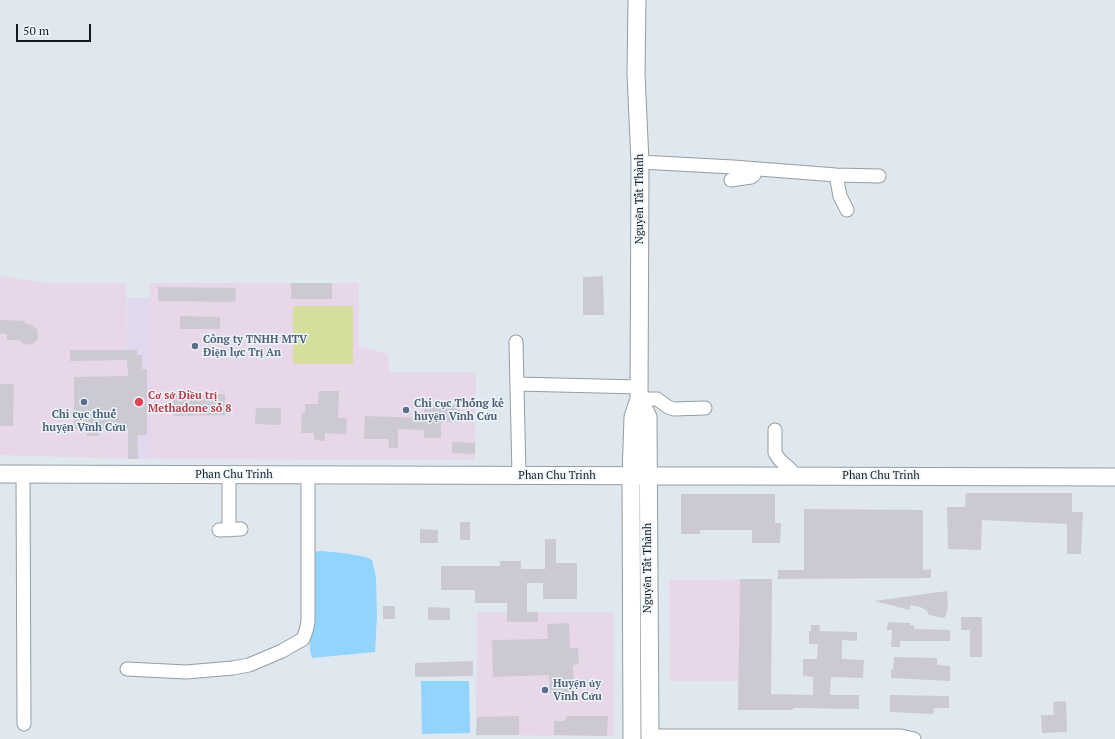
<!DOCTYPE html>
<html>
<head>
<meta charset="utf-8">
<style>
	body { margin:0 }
	#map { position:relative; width:1115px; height:739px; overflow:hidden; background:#dfe8ef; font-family:"PT Serif",serif }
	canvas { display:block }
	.scale { position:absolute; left:16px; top:24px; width:75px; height:18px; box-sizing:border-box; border:2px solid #171a1d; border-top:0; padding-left:5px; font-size:12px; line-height:14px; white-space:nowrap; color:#171a1d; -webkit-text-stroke:3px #edf6fc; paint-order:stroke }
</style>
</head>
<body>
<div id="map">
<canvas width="1115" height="739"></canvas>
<div class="scale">50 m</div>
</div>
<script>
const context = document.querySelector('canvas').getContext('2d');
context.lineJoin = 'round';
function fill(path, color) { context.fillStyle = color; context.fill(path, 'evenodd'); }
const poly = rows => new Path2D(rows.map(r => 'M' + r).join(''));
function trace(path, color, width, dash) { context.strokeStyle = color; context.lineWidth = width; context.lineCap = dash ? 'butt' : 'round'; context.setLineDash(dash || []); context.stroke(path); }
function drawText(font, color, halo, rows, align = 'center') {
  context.font = font + ' "PT Serif",serif'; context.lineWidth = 3; context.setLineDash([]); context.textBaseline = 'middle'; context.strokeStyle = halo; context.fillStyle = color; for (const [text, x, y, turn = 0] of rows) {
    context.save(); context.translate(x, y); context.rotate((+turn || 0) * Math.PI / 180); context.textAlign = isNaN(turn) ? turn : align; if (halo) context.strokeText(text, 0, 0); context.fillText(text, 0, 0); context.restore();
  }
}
fill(poly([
	[0,276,44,283,126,283,128,459,0,455],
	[150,283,359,283,358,346,388,354,389,372,476,372,475,460,150,459],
	[772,579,771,681,670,681,669,580],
	[477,612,613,612,614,736,476,735]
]), '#e7d7e9');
fill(poly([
	[127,298,150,298,150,459,128,459]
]), '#e2d8ed');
fill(poly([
	[293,306,353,306,353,364,293,364]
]), '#d5de9c');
fill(poly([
	[321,551,343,553,366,557,372,560,376,577,377,616,375,652,312,658,310,650,311,552],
	[421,681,469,681,470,733,422,734]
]), '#91d4fd');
fill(poly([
	[603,276,604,315,583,315,583,277],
	[291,283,332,283,332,299,291,299],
	[158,287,236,288,235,302,158,301],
	[180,316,220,317,220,329,180,329],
	[0,320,25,321,25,323,31,325,37,329,38,338,34,343,27,345,24,344,19,340,7,340,7,334,0,334],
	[70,350,137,350,137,355,142,355,142,369,147,369,147,435,137,435,138,459,128,459,128,429,99,429,99,436,87,436,87,429,74,429,74,377,128,376,127,360,70,361],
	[0,384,14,384,13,426,0,426],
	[319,391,339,391,338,418,347,418,346,434,325,433,325,441,314,440,314,433,301,433,302,413,305,413,305,404,318,404],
	[173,394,225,394,225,415,173,416],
	[424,404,460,405,459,422,441,422,441,438,424,438,424,430,398,429,398,448,389,448,389,439,364,439,365,416,424,418],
	[256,408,281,408,281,425,255,424],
	[452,442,475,443,475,454,452,453],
	[966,493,1072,493,1072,512,1083,512,1081,554,1067,554,1067,524,982,520,981,550,948,549,947,507,965,507],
	[681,494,775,494,775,523,781,523,780,543,752,543,752,530,700,530,700,534,681,534],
	[804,509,923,510,923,570,931,569,931,578,778,579,778,570,804,570],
	[460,522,470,522,470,540,460,540],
	[420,529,438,530,438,543,420,543],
	[545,539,556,539,556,563,577,563,577,599,543,599,543,583,527,583,527,612,538,612,538,622,507,622,507,603,475,603,475,590,441,590,441,566,500,566,500,561,521,561,521,569,545,569],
	[740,579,772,579,771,694,813,695,813,677,803,676,803,659,817,659,818,644,809,644,809,631,811,631,811,625,820,625,819,631,857,632,857,641,842,640,842,659,864,660,863,678,831,677,830,695,859,695,859,709,793,708,793,710,738,710],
	[947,591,948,607,946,615,944,618,929,615,926,610,920,607,910,605,910,610,874,601],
	[383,606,395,606,395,619,383,619],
	[428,607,450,608,450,620,428,620],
	[961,617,982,617,982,657,970,657,970,630,961,630],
	[888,622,910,623,910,625,914,625,914,629,950,630,950,641,900,641,900,647,891,647,892,630,887,630],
	[569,623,570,648,578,648,579,664,573,665,574,692,550,693,549,675,493,677,492,640,548,639,547,624],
	[894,657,937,658,937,665,950,666,950,681,891,678,891,670,893,670],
	[473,661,473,676,415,677,415,663],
	[890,695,949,696,949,708,934,708,933,714,890,712],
	[1066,701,1067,732,1042,733,1041,715,1054,715,1053,702],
	[519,716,519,735,476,735,477,717],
	[566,716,608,716,607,736,554,735,554,721,565,721]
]), '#cdc9d2');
const minor = poly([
	[640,162,733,167,836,175,879,176],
	[836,175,840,196,847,210],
	[731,180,751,177,754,175,756,169],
	[516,342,519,476],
	[517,384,639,387],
	[639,399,657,399,668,407,674,409,705,408],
	[775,430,775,453,779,459,791,470,794,476],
	[229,474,229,530],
	[23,475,24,724],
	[219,530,241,529],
	[127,669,186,672,233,668,249,665,268,657,282,651,303,639,306,631,308,622,308,476],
	[650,736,901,736,914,739]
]);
const major = poly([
	[639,399,648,417,650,739],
	[0,474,1115,477],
	[632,739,631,476,633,417,639,399,640,162,636,74,637,0]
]);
trace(minor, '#949da3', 15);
trace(major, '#949da3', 19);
trace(minor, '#fff', 13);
trace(major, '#fff', 17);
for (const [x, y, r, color] of [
	[195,346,4,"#5c6f8a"],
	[84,402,4,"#5c6f8a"],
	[139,402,5,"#e0444e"],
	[406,410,4,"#5c6f8a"],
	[545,690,4,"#5c6f8a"]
]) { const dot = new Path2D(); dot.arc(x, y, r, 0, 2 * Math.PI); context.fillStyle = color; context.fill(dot); trace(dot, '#edf6fc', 1.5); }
drawText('11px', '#171a1d', '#edf6fc', [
	["Nguyễn Tất Thành",640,199,-90],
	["Phan Chu Trinh",234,475],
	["Phan Chu Trinh",557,476],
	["Phan Chu Trinh",881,476],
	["Nguyễn Tất Thành",648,568,-90]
]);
drawText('bold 11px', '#4e5e75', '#edf6fc', [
	["Công ty TNHH MTV",203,340],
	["Điện lực Trị An",203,353],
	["Chi cục Thống kê",414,404],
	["huyện Vĩnh Cửu",414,417],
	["Chi cục thuế",84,415,"center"],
	["huyện Vĩnh Cửu",84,428,"center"],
	["Huyện ủy",553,684],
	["Vĩnh Cửu",553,697]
], 'left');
drawText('bold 11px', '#be3a42', '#edf6fc', [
	["Cơ sở Điều trị",148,396],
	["Methadone số 8",148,409]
], 'left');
</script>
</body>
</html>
